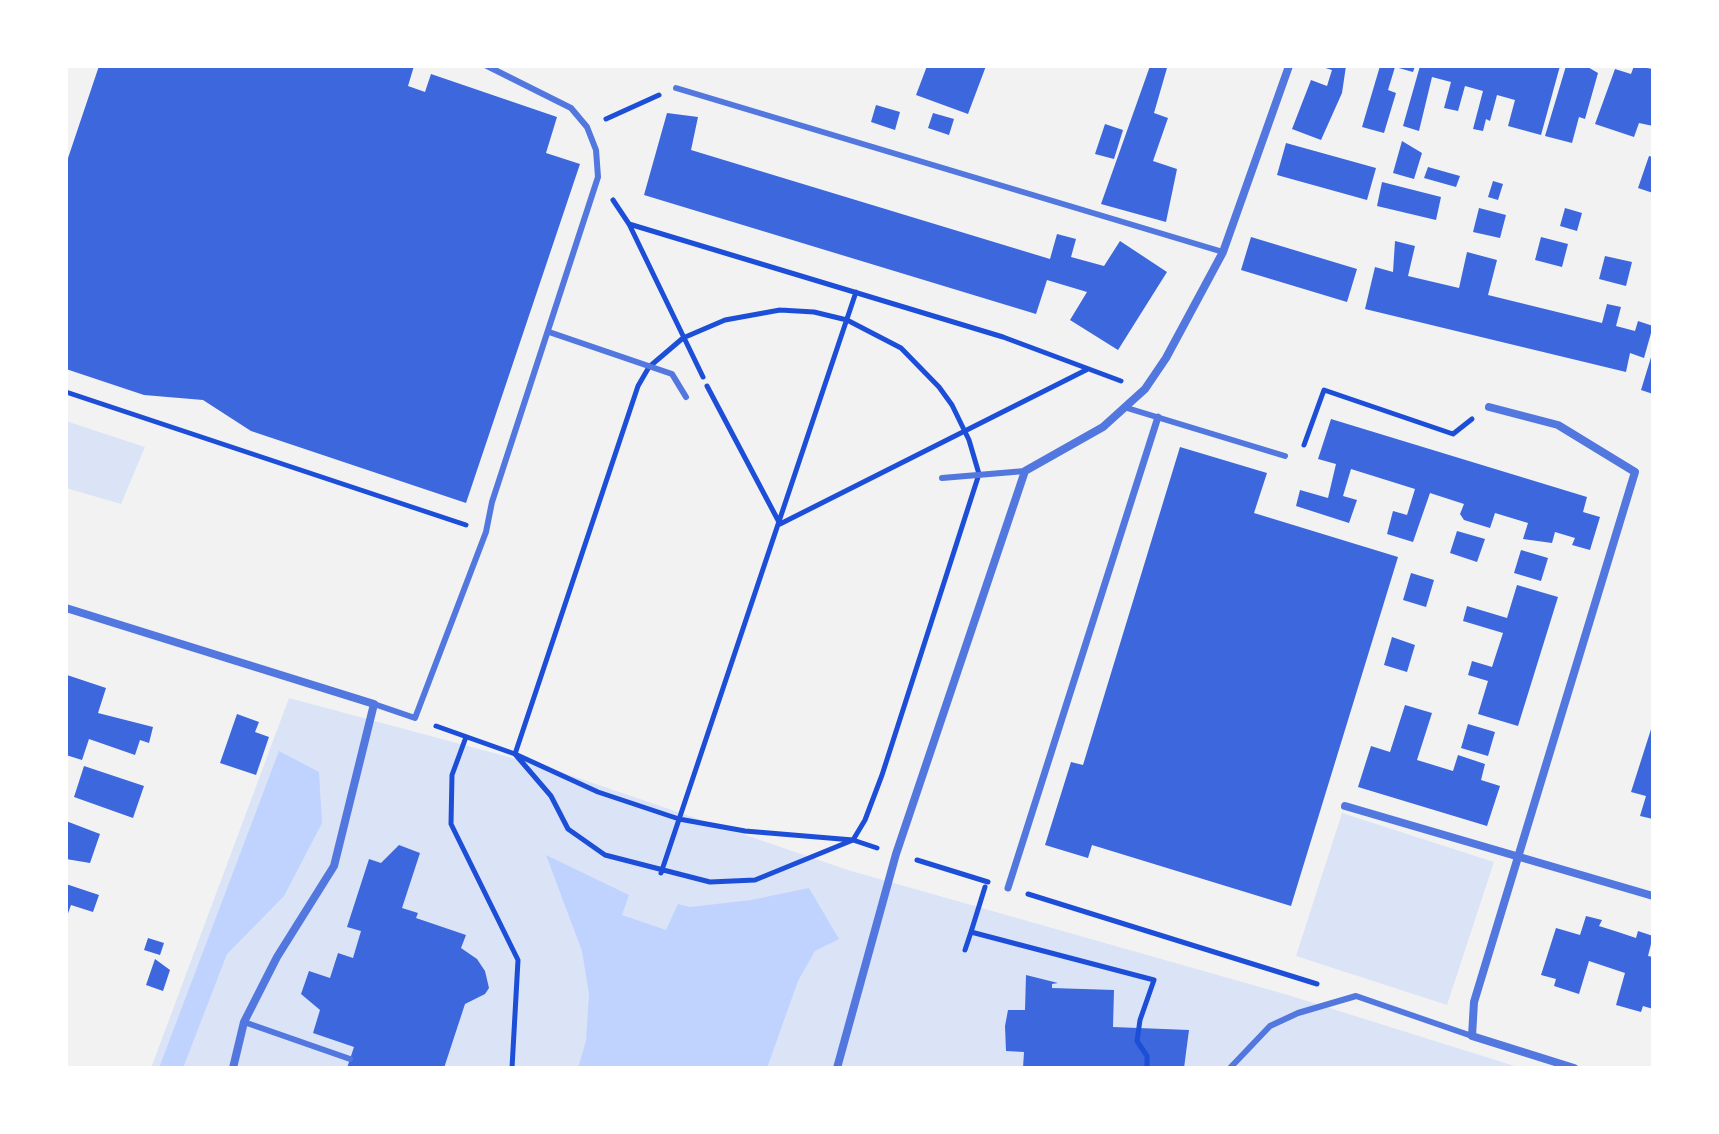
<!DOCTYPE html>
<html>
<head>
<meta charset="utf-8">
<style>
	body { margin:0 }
	#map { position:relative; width:1719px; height:1134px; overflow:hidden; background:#f2f2f2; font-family:"Sofia Sans Condensed",sans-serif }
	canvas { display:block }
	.frame { position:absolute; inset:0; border:68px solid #fff; pointer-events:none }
</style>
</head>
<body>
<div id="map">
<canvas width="1719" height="1134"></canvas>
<div class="frame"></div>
</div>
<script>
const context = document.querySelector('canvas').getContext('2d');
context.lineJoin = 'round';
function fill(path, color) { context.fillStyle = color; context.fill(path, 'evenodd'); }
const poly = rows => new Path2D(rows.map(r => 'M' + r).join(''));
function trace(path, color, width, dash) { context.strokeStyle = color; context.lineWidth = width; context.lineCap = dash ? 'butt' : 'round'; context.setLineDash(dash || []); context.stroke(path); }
fill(poly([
	[66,421,145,447,121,504,66,488],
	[289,698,546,767,848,870,1288,995,1521,1068,151,1068],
	[1342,813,1494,862,1447,1005,1296,956]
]), '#dbe4f7');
fill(poly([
	[279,751,319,772,322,823,284,896,227,954,183,1068,159,1068],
	[546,855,629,895,622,915,666,930,678,904,690,907,751,900,809,888,839,939,815,951,798,981,767,1068,578,1068,586,1041,589,994,582,951]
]), '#bfd3fe');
fill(poly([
	[99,66,414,66,408,86,425,92,431,74,557,117,546,153,580,164,466,503,251,431,203,400,144,395,66,369,66,164],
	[927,66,986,66,968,114,916,95],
	[1150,66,1167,68,1154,113,1168,118,1153,161,1177,169,1166,222,1101,204],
	[1319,66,1346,66,1342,93,1321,140,1292,129,1311,80,1327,86,1332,70],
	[1380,66,1415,66,1413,72,1395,67,1388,90,1396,93,1384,133,1362,127],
	[1420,66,1560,66,1541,135,1508,126,1515,100,1497,95,1490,121,1486,119,1483,131,1473,129,1483,91,1465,86,1458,111,1444,108,1451,82,1432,77,1419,131,1403,126],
	[1566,66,1586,66,1598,73,1585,119,1579,117,1572,143,1545,136],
	[1634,66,1653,69,1653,126,1639,123,1634,137,1595,124,1615,69,1631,74],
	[876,105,900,112,895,130,871,122],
	[667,113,698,117,691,150,1050,259,1057,234,1076,239,1071,257,1104,266,1120,241,1167,272,1118,350,1070,320,1087,292,1047,280,1036,314,644,195],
	[933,113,954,119,949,135,928,128],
	[1105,124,1123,130,1114,159,1095,154],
	[1402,141,1422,153,1414,179,1393,173],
	[1286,143,1376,168,1367,200,1277,175],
	[1649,156,1653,157,1653,193,1638,188],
	[1428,167,1460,176,1456,187,1424,178],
	[1493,181,1503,184,1498,200,1488,197],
	[1382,182,1441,197,1436,220,1377,206],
	[1479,208,1506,215,1500,238,1473,232],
	[1565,208,1582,213,1577,231,1560,226],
	[1251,237,1357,269,1347,302,1241,270],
	[1541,237,1568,244,1562,267,1535,260],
	[1395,241,1415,246,1408,276,1459,288,1467,252,1497,260,1488,295,1602,323,1607,304,1621,307,1616,326,1635,331,1638,321,1653,326,1644,358,1630,353,1626,372,1365,309,1375,267,1393,272],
	[1605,256,1632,262,1626,286,1599,279],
	[1652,354,1653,354,1653,394,1641,390],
	[1331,419,1587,497,1583,512,1600,517,1590,550,1572,545,1575,538,1555,532,1552,543,1523,539,1528,523,1495,513,1490,528,1464,520,1460,514,1464,504,1430,493,1413,542,1387,534,1393,511,1407,515,1415,489,1351,469,1343,496,1357,500,1349,523,1296,506,1300,490,1328,498,1336,464,1318,459],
	[1180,447,1267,473,1254,513,1398,557,1291,906,1092,845,1088,858,1045,845,1071,762,1083,765],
	[1457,531,1485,539,1477,562,1450,553],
	[1521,550,1548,558,1541,581,1514,573],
	[1411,573,1434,580,1426,607,1403,600],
	[1517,585,1558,597,1518,726,1478,714,1488,681,1468,675,1472,661,1492,667,1503,633,1463,621,1467,606,1507,618],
	[1392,637,1415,645,1407,672,1384,665],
	[67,675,106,688,98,713,153,727,149,743,140,740,135,755,89,739,82,760,66,755],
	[1405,705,1432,713,1417,760,1453,771,1458,755,1485,764,1481,780,1500,786,1487,826,1358,787,1371,746,1390,752],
	[237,714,259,722,255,732,269,737,256,775,220,763],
	[1653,723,1653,819,1640,816,1646,796,1631,792],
	[1468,724,1495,732,1488,756,1461,748],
	[84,766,144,786,133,818,74,797],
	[66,821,100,834,90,863,66,859],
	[399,845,420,853,402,908,418,913,416,918,466,935,461,948,477,959,485,971,489,988,485,994,465,1004,444,1068,347,1068,354,1047,313,1033,320,1010,301,994,309,971,330,978,338,953,353,958,361,931,347,927,369,859,381,863],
	[66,884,99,895,93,912,71,905,66,919],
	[1586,916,1602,920,1599,926,1618,932,1636,938,1638,931,1653,936,1648,956,1653,957,1653,1009,1643,1006,1641,1012,1616,1005,1625,973,1589,961,1579,994,1554,986,1556,979,1541,975,1556,928,1580,935],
	[148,938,164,943,160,955,144,950],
	[155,959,170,970,163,991,146,985],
	[1026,975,1058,983,1052,984,1052,988,1114,990,1113,1027,1189,1030,1184,1068,1023,1068,1024,1052,1006,1051,1005,1026,1008,1010,1025,1010]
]), '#3d67dc');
trace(poly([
	[606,119,659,95],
	[613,200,629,224,703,377],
	[629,224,1003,337,1121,381],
	[780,310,814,312,847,320,901,348,939,387,952,405,969,440,979,474,882,775,865,820,853,840,755,880,710,882,605,855,568,829,551,796,515,754,638,386,649,367,683,338,725,320,780,310],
	[707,386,780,524,1086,370],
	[66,392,466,525],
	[1304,445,1324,390,1453,434,1472,419],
	[436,726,515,754,598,792,679,819,745,831,853,840,877,848],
	[466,737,452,775,451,824,518,960,512,1068],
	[917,860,988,882],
	[661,873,856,292],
	[985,887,971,932,1154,980,1140,1020,1137,1041,1147,1056,1147,1068],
	[1028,894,1317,984],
	[965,950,971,932]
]), '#1d4ed8', 5);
trace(poly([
	[676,88,1223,252],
	[549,332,672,374,686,397],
	[1127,408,1285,456],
	[942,478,1025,471],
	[374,704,415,718,486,532,492,502,598,177,596,150,587,127,571,108,487,66],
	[244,1022,350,1059],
	[1230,1068,1270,1026,1298,1013,1356,996,1472,1036]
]), '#5277de', 6);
trace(poly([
	[1008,888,1158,417]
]), '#5277de', 7);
trace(poly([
	[1489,407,1558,425,1635,472,1474,1002,1472,1036,1574,1068],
	[66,608,374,704,334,866,277,957,244,1022,233,1068],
	[1345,806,1653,896],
	[837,1068,896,854,1025,471,1103,427,1145,389,1166,358,1223,252,1289,66]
]), '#5277de', 8);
</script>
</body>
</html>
